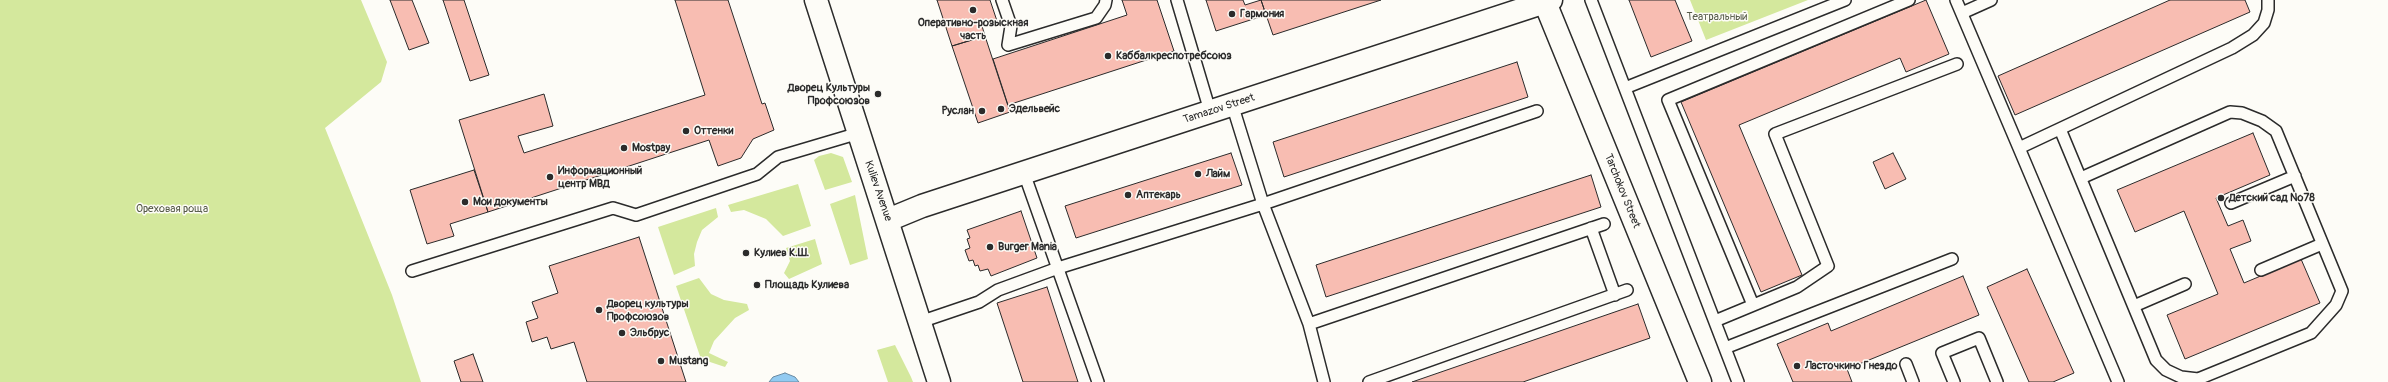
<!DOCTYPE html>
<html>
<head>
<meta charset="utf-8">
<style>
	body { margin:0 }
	canvas { display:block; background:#fdfcf7 }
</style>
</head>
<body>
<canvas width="2388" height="382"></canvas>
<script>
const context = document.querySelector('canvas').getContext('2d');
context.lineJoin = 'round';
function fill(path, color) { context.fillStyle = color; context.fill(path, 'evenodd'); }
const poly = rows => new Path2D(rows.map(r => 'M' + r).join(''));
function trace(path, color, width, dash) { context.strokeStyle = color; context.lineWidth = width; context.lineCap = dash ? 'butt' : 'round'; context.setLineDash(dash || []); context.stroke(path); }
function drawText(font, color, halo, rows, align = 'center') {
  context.font = font + ' Pangolin,sans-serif'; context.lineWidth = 3; context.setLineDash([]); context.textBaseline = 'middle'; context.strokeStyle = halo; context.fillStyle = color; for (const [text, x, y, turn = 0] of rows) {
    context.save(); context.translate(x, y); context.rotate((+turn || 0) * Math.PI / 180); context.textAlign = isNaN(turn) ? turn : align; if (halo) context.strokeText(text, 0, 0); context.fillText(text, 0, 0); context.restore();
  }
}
fill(poly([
	[0,0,361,0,387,62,381,82,325,128,392,295,421,382,0,382],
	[1690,0,1808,0,1706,40],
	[831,153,843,157,852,182,825,190,814,160,819,156],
	[798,184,811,226,783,236,766,219,744,210,731,212,728,205],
	[855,195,868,259,850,265,830,204],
	[716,208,718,217,702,230,697,242,694,254,695,266,674,275,658,227],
	[815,239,822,264,789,279,784,273,790,261,786,248],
	[699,278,711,294,724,300,747,304,749,310,735,318,714,341,709,353,728,362,725,367,701,359,676,286],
	[895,345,911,377,913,382,888,382,877,350]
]), '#d4e89d');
const water = poly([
	[785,373,795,377,799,382,769,382,773,377,785,373]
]);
fill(water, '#92caf1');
trace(water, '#698aa2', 1);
const building = poly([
	[390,0,412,0,429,43,409,50,390,0],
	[443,0,464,0,489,75,470,81,443,0],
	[675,0,728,0,762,104,765,103,774,130,753,139,741,158,718,166,709,140,488,212,459,120,544,94,553,126,518,136,524,153,705,95,675,0],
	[937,0,990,0,997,21,982,26,985,36,952,46,937,0],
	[1122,0,1157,0,1174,51,1008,105,993,59,1127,15,1122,0],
	[1206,0,1243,0,1245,5,1261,0,1266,15,1216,31,1206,0],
	[1261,0,1381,0,1273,35,1261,0],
	[1629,0,1675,0,1692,41,1651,57,1629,0],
	[1926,0,1949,54,1906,72,1900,58,1739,125,1802,275,1761,292,1681,102,1926,0],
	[2170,0,2245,0,2250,12,2015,115,1998,76,2170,0],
	[985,36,1010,112,978,123,952,46,985,36],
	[1517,62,1528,97,1284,177,1273,142,1517,62],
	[2253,133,2270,175,2216,198,2228,226,2243,220,2251,241,2230,249,2244,283,2301,259,2320,303,2185,359,2167,315,2218,294,2184,211,2135,232,2117,190,2253,133],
	[1231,153,1242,185,1076,238,1065,206,1231,153],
	[1893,153,1906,179,1885,189,1873,162,1893,153],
	[474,170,488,212,450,224,454,236,427,244,410,190,474,170],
	[1591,175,1601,207,1326,297,1316,265,1591,175],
	[1021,211,1037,258,991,276,988,269,980,271,978,265,975,266,973,260,969,261,965,250,970,248,967,239,970,238,967,230,1021,211],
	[639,237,686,382,587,382,574,342,551,349,547,337,532,342,526,322,538,318,532,302,558,293,549,266,639,237],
	[2027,269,2074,373,2053,382,2029,382,1987,287,2027,269],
	[1963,276,1979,315,1847,369,1852,382,1793,382,1777,344,1828,323,1831,331,1963,276],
	[1047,287,1059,324,1078,382,1023,382,997,303,1047,287],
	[1638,304,1650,338,1523,382,1412,382,1638,304],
	[473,354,483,382,461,382,454,361,473,354]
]);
fill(building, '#f8bdb2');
trace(building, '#2b2b2b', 1);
const service = poly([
	[1002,0,1011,26,1008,45,1096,18,1105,5,1106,0],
	[1177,0,1210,111],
	[1591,0,1738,382],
	[1956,0,2019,148],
	[1962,13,1991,0],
	[1625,88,1845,0],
	[1232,104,1263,204,1309,324,1324,382],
	[2060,129,2156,360,2166,370,2181,377,2198,379,2311,333,2336,305,2342,291,2276,131,2262,121,2242,113,2230,112,2081,178],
	[1024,173,1098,382],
	[2231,203,2295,176],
	[1591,228,1615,295],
	[2261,270,2322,244],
	[412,271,613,208,636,215,757,174,778,157,859,133],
	[1753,305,1668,100,1909,0],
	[2134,306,2185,284],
	[1715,321,1797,287,1828,266,1775,134,1957,64],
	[920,322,979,302,998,290,1058,268,1263,204,1537,111],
	[1309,324,1604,224],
	[1725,348,1952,259],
	[1906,364,1913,382],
	[1369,382,1627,290],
	[1954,382,1942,353,1979,338,1997,382],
	[2118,382,2019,148,2232,48,2253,35,2264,23,2268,10,2268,0]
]);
const minor = poly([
	[888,220,922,206,1551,0]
]);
const tertiary = poly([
	[1544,0,1700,382]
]);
const secondary = poly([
	[816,0,939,382]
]);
trace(service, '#2b2b2b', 14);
trace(minor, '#2b2b2b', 25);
trace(tertiary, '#2b2b2b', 25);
trace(secondary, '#2b2b2b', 25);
trace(service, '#fdfcf7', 11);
trace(minor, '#fdfcf7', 22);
trace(tertiary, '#fdfcf7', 22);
trace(secondary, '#fdfcf7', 22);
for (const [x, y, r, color] of [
	[973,10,4,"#2b2b2b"],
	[1232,14,4,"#2b2b2b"],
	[1108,56,4,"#2b2b2b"],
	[878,94,4,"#2b2b2b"],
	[1001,109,4,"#2b2b2b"],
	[982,111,4,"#2b2b2b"],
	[686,131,4,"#2b2b2b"],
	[624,148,4,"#2b2b2b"],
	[1198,174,4,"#2b2b2b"],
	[550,177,4,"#2b2b2b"],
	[1128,195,4,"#2b2b2b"],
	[2221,198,4,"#2b2b2b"],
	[465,202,4,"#2b2b2b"],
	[990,247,4,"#2b2b2b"],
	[746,253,4,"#2b2b2b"],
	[757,285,4,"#2b2b2b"],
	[599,310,4,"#2b2b2b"],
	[622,333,4,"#2b2b2b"],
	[661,361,4,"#2b2b2b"],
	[1797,366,4,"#2b2b2b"]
]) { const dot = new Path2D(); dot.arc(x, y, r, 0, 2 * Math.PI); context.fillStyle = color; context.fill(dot); trace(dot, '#fdfcf7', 1.5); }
drawText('bold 11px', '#2b2b2b', '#fdfcf7', [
	["Гармония",1240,14],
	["Оперативно-розыскная",973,23,"center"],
	["часть",973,36,"center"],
	["Каббалкреспотребсоюз",1116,56],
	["Дворец Культуры",870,88,"right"],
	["Профсоюзов",870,101,"right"],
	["Эдельвейс",1009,109],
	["Руслан",974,111,"right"],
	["Оттенки",694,131],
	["Mostpay",632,148],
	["Информационный",558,171],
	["центр МВД",558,184],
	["Лайм",1206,174],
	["Аптекарь",1136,195],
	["Детский сад №78",2229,198],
	["Мои документы",473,202],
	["Burger Mania",998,247],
	["Кулиев К.Ш.",754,253],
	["Площадь Кулиева",765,285],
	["Дворец культуры",607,304],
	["Профсоюзов",607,317],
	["Эльбрус",630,333],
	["Mustang",669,361],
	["Ласточкино Гнездо",1805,366]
], 'left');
drawText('11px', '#555a48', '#fdfcf7', [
	["Театральный",1717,17],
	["Ореховая роща",172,209]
]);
drawText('11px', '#2b2b2b', '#fdfcf7', [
	["Tamazov Street",1219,109,-18],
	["Kuliev Avenue",878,191,71],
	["Tarchokov Street",1622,191,68]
]);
</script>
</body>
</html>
